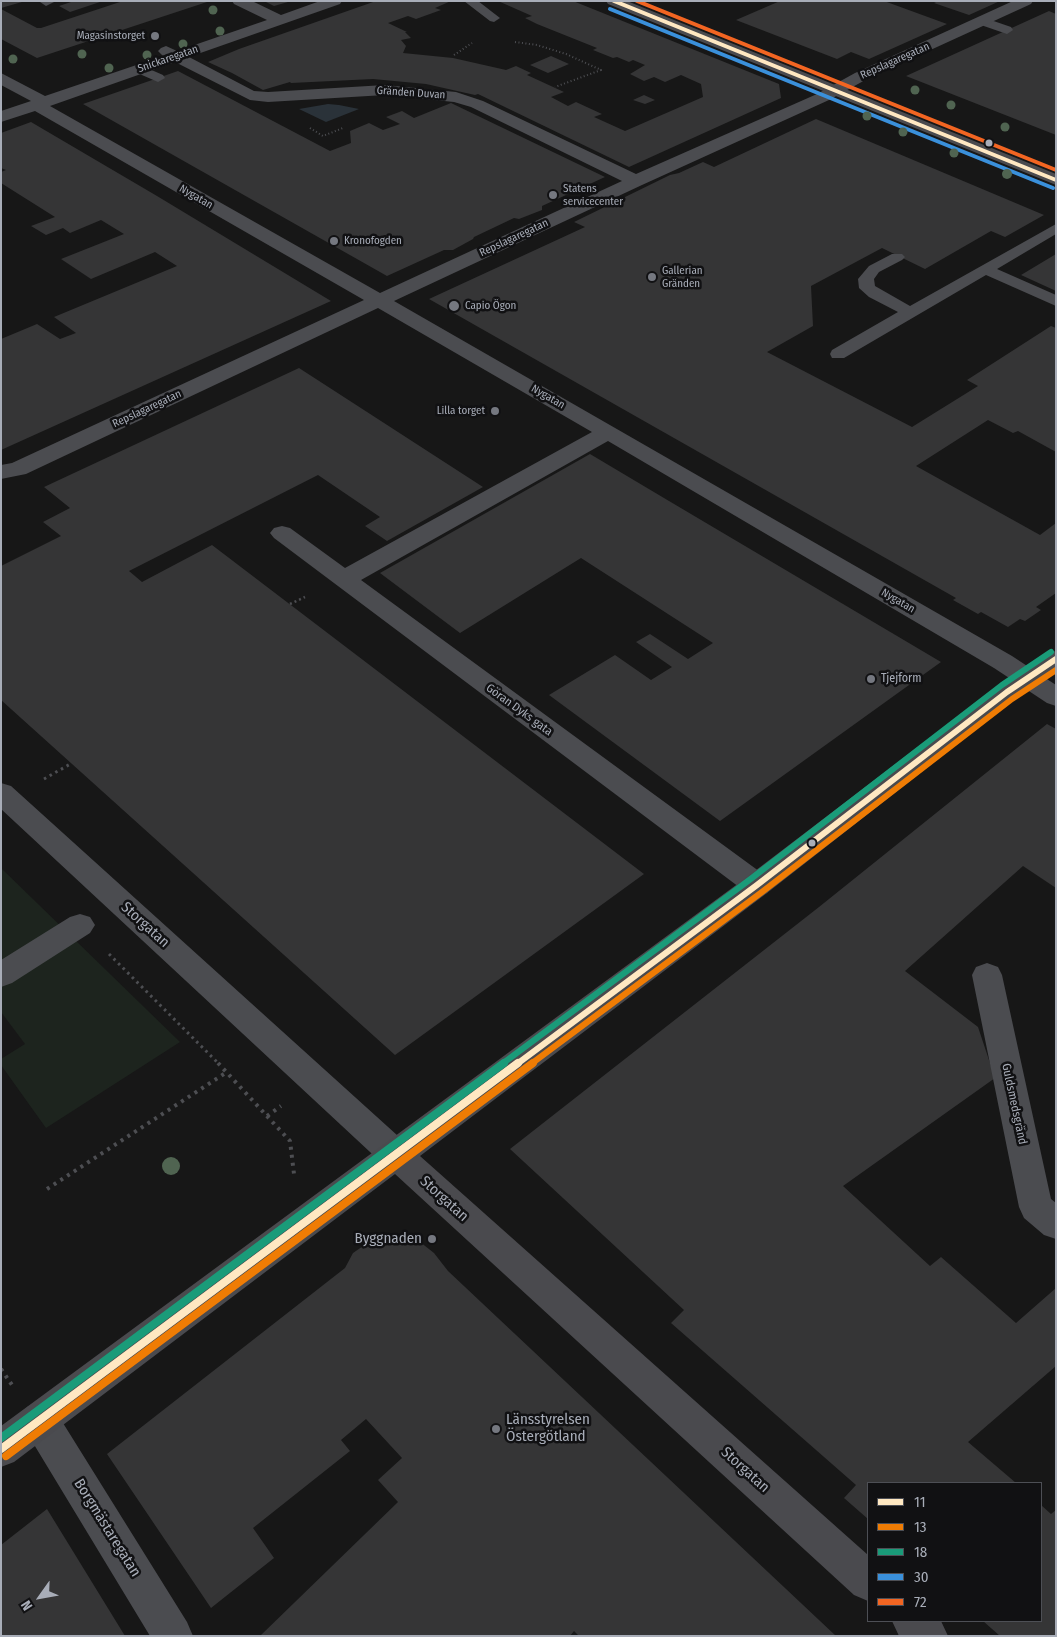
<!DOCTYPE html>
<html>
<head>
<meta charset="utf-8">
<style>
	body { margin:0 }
	#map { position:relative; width:1057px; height:1637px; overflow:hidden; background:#171717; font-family:"Fira Sans Condensed",sans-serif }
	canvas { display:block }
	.frame { position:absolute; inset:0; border:2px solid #a8adb8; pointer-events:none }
	.legend { position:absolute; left:867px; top:1482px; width:175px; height:140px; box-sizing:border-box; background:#111113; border:1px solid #4d4f55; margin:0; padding:6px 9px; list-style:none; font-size:15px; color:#a8adb8 }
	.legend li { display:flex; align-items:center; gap:10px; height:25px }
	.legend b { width:25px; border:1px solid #4d4f55 }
	.north { position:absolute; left:15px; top:1572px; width:50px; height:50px; -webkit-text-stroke:4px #111113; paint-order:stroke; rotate:238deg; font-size:14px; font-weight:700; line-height:20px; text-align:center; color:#a8adb8 }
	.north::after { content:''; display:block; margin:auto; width:18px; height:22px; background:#a8adb8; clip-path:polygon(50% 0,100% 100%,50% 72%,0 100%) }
</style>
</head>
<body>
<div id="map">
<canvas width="1057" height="1637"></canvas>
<div class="frame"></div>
<ul class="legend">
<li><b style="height:6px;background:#ffe8c2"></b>11</li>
<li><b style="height:6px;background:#ef7c04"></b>13</li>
<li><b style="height:6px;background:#1a9b79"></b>18</li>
<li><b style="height:6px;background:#3a90db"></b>30</li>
<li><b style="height:6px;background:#f26522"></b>72</li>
</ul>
<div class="north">N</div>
</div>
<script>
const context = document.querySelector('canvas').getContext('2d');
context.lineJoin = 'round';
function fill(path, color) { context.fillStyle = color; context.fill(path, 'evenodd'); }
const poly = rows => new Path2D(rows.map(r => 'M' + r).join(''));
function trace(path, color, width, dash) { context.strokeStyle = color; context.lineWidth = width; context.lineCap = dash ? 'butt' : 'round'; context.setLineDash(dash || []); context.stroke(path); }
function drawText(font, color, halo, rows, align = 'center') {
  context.font = font + ' "Fira Sans Condensed",sans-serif'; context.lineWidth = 5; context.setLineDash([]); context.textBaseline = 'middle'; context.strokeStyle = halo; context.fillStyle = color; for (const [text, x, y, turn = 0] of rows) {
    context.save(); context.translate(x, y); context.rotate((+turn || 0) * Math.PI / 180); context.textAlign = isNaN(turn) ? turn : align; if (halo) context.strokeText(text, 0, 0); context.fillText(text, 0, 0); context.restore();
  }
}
fill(poly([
	[1,868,180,1042,46,1128,1,1065,1,1059,25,1044,1,1012]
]), '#1d241e');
fill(poly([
	[328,104,339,105,359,109,326,122,299,109]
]), '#2a3239');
fill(poly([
	[1,1,22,1,22,2,1,8],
	[74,1,100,1,100,2,70,12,59,6],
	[123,1,207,2,37,58,1,39,1,9,37,28,41,28],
	[264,1,288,1,288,2,274,6],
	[376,1,451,1,435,8,441,10,416,19,408,16,388,23,407,32,405,32,411,38,401,40,406,46,403,53,453,58,506,70,516,66,531,73,527,75,564,92,551,97,568,106,576,102,602,114,594,117,625,131,703,97,701,84,681,75,665,82,654,77,644,81,630,74,645,65,633,60,629,62,617,57,613,58,593,50,597,48,537,24,525,18,532,16,498,1,573,1,779,84,781,98,629,167,478,94,475,95,426,84,373,79,291,83,290,82,263,90,232,73,208,62,239,49],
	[780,1,884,1,947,24,869,59,851,52,837,59,736,20],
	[938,1,1000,1,969,15,934,3],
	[1049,11,1056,14,1056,135,906,76],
	[551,56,569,64,548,73,530,65],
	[178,71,330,151,351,143,350,131,369,123,383,130,400,124,386,117,402,111,414,118,451,103,605,177,542,206,542,210,519,219,514,218,474,237,473,239,453,250,444,250,387,276,83,104],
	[644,95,655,100,645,104,633,100],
	[816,119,1044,215,1005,237,991,231,925,269,882,248,811,286,813,326,767,352,912,427,978,386,967,380,1051,326,1056,328,1056,452,1018,431,1013,433,988,420,916,466,1040,535,1056,523,1056,593,1036,607,1041,610,1025,621,1020,619,1008,627,981,612,978,614,953,600,956,598,429,299,585,227,574,222,670,175,679,173,703,162,714,167],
	[31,122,157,196,331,301,1,450,1,339,37,324,60,339,76,333,54,317,177,266,155,252,91,279,61,259,124,234,101,220,70,233,63,228,46,235,31,226,55,217,1,183,1,172,6,170,1,168,1,133],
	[1056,254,1056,291,1021,275],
	[299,368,483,487,387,541,365,526,380,517,318,475,129,571,142,582,212,545,644,874,395,1055,1,700,1,566,61,536,43,522,70,508,44,487],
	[590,454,669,501,941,662,720,821,549,695,615,655,651,680,672,667,636,642,650,634,688,659,713,643,581,558,460,633,380,573],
	[1047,724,1056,729,1056,888,1023,866,905,971,978,1027,995,1078,843,1186,930,1266,941,1257,1016,1323,1056,1288,1056,1366,968,1442,1016,1483,868,1483,868,1519,844,1498,856,1485,671,1323,684,1310,510,1149,819,907],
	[402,1236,420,1242,434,1253,448,1271,836,1636,579,1636,574,1631,570,1636,260,1636,398,1502,378,1480,402,1458,366,1419,341,1440,350,1451,253,1528,274,1558,211,1608,107,1454,345,1268,353,1253,366,1244,382,1238],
	[1041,1505,1051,1514,1056,1510,1056,1636,1000,1636,983,1621,1041,1621],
	[47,1509,125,1636,1,1636,1,1545]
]), '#353536');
trace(poly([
	[515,42,537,45,566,54,601,70,555,87],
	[454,55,472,43],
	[310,128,323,136,343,128]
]), '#4d4e52', 2, [1, 2.5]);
trace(poly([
	[290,604,305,597]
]), '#4d4e52', 2.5, [2, 3]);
trace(poly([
	[44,779,72,763],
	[109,954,219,1064]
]), '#4d4e52', 3, [2.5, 4]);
trace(poly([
	[218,1063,290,1141,294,1174],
	[267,1116,281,1106],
	[47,1189,227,1072],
	[1,1369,12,1385]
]), '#4d4e52', 4, [3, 5]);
fill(poly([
	[56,1,46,6,40,2,40,1,56,1],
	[464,1,478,1,500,18,494,22,490,21,464,1],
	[982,17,1011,27,1013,30,1007,34,978,24,976,21,982,17],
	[140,65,163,75,165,78,158,82,135,72,134,69,140,65],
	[1056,224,1056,234,997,269,1056,295,1056,306,986,275,844,358,832,358,830,354,832,350,898,312,869,297,859,288,858,279,869,266,892,254,902,254,905,257,902,260,879,272,874,279,875,286,910,306,1056,224]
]), '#4b4c50');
fill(poly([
	[232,1,252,1,281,15,320,1,342,1,340,4,189,57,254,91,268,92,385,85,456,92,483,101,636,174,817,94,855,73,1013,1,1033,1,1031,4,867,79,829,100,642,185,394,301,1012,656,1056,685,1056,706,1047,703,994,668,608,441,361,580,767,877,771,885,767,893,757,896,747,893,274,538,270,533,274,528,282,526,290,528,345,568,592,432,378,308,26,474,1,479,1,465,12,463,364,300,35,111,1,122,1,111,31,101,1,85,1,73,45,96,163,56,158,51,161,48,166,46,177,51,267,20,234,4,232,1],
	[175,62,250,100,268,102,385,95,454,102,471,107,622,181,380,293,50,106,175,62],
	[1,783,11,786,408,1145,412,1155,408,1165,396,1169,384,1165,1,809,1,783],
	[80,914,90,917,95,925,90,933,12,983,1,987,1,960,70,917,80,914],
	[987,963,998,967,1002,975,1051,1199,1056,1203,1056,1239,1044,1235,1024,1218,1019,1207,972,975,976,967,987,963],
	[40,1402,53,1407,187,1622,193,1636,150,1636,27,1433,22,1420,27,1407,40,1402]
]), '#4b4c50');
fill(poly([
	[606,1,627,1,1056,174,1056,185,608,4,606,1],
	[1056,651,1056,671,1016,698,767,893,420,1156,868,1555,868,1601,854,1595,395,1174,14,1462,1,1467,1,1426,747,877,998,686,1047,653,1056,651],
	[892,1621,941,1621,948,1636,899,1636,892,1621]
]), '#4a4a4e');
trace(poly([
	[614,1,1056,180]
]), '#ffe8c2', 4);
trace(poly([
	[517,1064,757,885,1007,692,1056,659]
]), '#ffe8c2', 6);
trace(poly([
	[1,1449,518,1063]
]), '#ffe8c2', 8);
trace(poly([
	[531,1064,762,892,1012,699,1056,670]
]), '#ef7c04', 6);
trace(poly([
	[6,1456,533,1063]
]), '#ef7c04', 8);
trace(poly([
	[502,1064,752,878,1002,685,1051,652]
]), '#1a9b79', 6);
trace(poly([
	[1,1438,504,1063]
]), '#1a9b79', 8);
trace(poly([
	[610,9,1053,188]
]), '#3a90db', 4);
trace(poly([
	[637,1,1056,170]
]), '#f26522', 4);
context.fillStyle = '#506451';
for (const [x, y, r] of [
	[213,10,4.5],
	[220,31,4.5],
	[183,44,4.5],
	[82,54,4.5],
	[147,55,4.5],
	[13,59,4.5],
	[109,68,4.5],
	[915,90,4.5],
	[951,105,4.5],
	[867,116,4.5],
	[1005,127,4.5],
	[903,132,4.5],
	[954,153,4.5],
	[1007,174,5],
	[171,1166,9]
]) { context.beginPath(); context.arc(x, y, r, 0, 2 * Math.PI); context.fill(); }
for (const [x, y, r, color] of [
	[155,36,5,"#757880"],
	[989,143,4.5,"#a8adb8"],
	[553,195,5,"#757880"],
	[334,241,5,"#757880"],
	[652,277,5,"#757880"],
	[454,306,6,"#757880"],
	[495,411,5,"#757880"],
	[871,679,5,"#757880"],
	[812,843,4.5,"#a8adb8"],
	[432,1239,5,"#757880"],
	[496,1429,5,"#757880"]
]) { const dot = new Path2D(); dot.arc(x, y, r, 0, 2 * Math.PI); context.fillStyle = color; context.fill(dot); trace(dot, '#111113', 2); }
drawText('11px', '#a8adb8', '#111113', [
	["Magasinstorget",145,36,"right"],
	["Statens",563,189],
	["servicecenter",563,202],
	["Kronofogden",344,241],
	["Gallerian",662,271],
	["Gränden",662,284],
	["Capio Ögon",465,306],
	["Lilla torget",485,411,"right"]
], 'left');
drawText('11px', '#a8adb8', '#111113', [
	["Snickaregatan",168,59,-19],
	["Repslagaregatan",895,61,-24],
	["Gränden Duvan",411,93,4],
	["Nygatan",196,197,30],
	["Repslagaregatan",514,238,-25],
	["Nygatan",548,397,30],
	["Repslagaregatan",147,409,-25],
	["Nygatan",898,601,30]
]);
drawText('12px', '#a8adb8', '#111113', [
	["Tjejform",881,679]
], 'left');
drawText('12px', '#a8adb8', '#111113', [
	["Göran Dyks gata",519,710,36],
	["Guldsmedsgränd",1014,1104,78]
]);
drawText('15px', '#a8adb8', '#111113', [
	["Storgatan",145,925,42],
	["Storgatan",444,1199,42],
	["Storgatan",745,1470,42],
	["Borgmästaregatan",107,1528,58]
]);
drawText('15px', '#a8adb8', '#111113', [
	["Byggnaden",422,1239],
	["Länsstyrelsen",506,1420,"left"],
	["Östergötland",506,1437,"left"]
], 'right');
</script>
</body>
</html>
